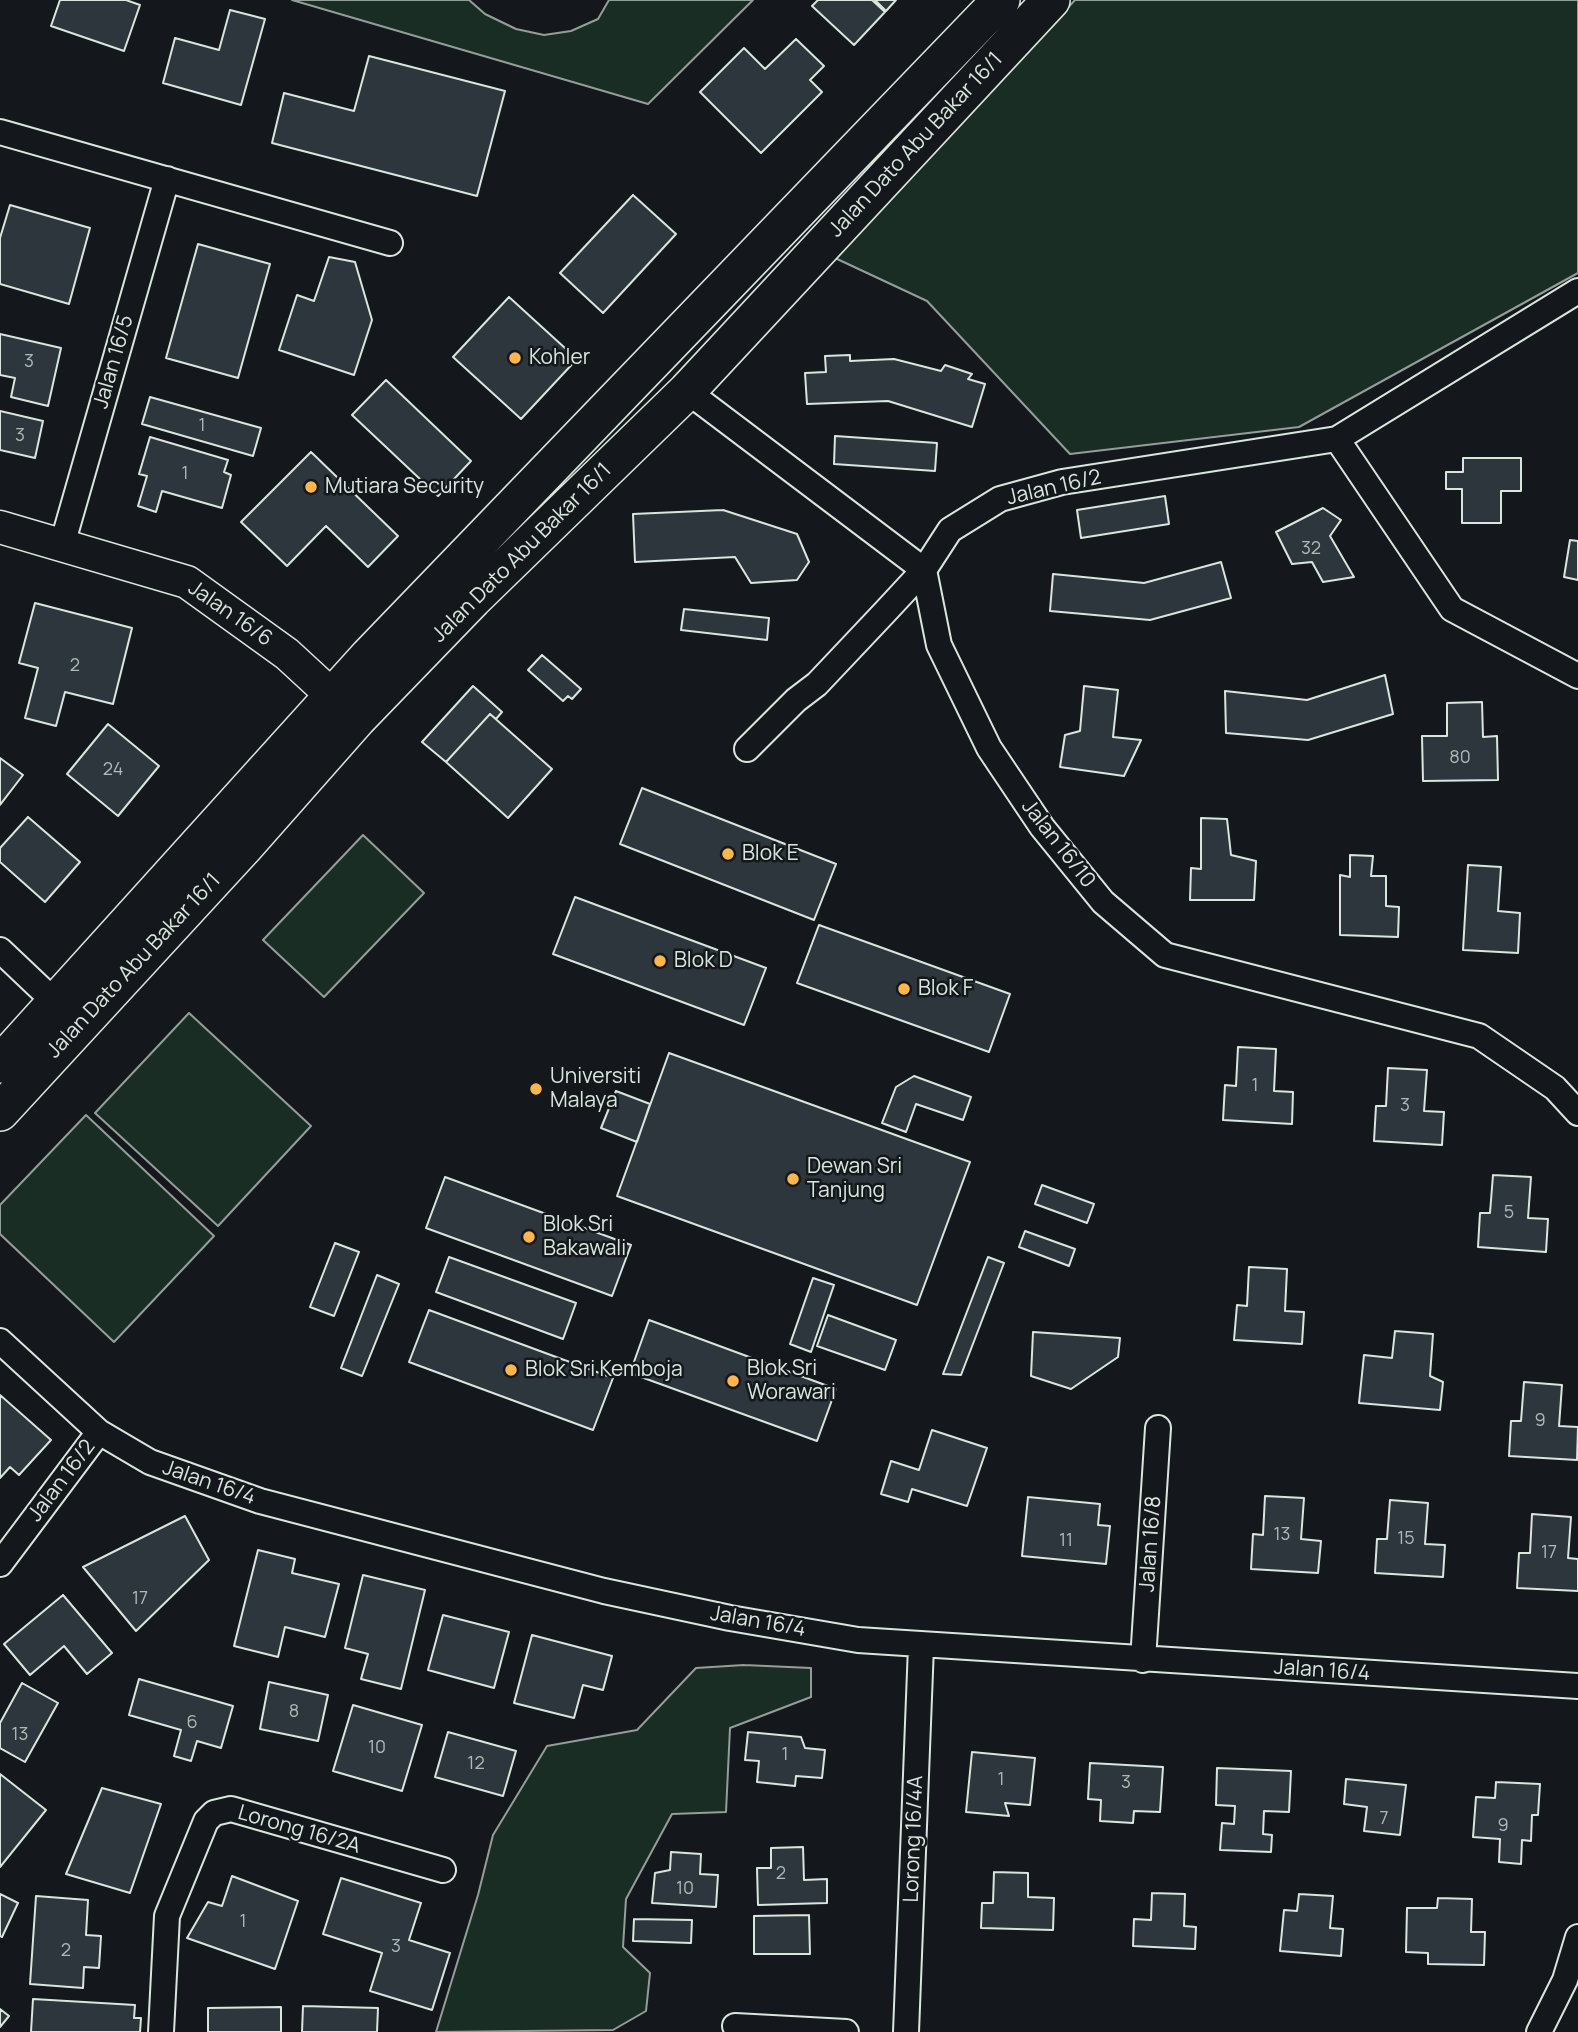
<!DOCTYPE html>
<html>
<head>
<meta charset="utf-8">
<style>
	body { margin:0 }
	canvas { display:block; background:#14181c }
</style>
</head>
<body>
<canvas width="1578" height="2032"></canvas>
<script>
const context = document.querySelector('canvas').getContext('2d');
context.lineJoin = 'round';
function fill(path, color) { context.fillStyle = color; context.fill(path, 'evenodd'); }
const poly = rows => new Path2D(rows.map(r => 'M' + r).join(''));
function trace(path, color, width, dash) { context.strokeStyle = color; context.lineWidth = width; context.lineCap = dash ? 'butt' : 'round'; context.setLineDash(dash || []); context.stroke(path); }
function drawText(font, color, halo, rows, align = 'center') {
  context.font = font + ' Manrope,sans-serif'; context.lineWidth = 5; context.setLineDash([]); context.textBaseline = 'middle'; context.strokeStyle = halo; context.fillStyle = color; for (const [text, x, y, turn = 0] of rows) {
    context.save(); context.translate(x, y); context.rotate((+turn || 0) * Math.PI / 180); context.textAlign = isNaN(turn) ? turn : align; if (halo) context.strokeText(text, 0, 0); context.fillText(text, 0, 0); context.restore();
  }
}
const green = poly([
	[292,0,469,0,485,14,516,29,544,35,571,31,598,19,609,0,753,0,648,104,292,0],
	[1075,0,1578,0,1578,273,1299,427,1070,454,927,301,835,258,1075,0],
	[363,835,424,893,324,997,263,940,363,835],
	[189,1013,311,1126,218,1226,95,1113,189,1013],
	[86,1115,214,1236,114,1342,0,1234,0,1205,86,1115],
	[744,1665,811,1668,811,1697,730,1728,726,1812,672,1814,626,1899,623,1947,650,1973,646,2011,613,2030,436,2032,478,1895,493,1835,547,1746,637,1730,696,1668,744,1665]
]);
fill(green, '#1a2d24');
trace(green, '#939e99', 2);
const building = poly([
	[60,0,126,0,140,5,124,51,51,26,60,0],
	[818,0,872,0,885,12,854,45,812,6,818,0],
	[875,0,896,0,886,11,875,0],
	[230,10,265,19,241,105,163,83,175,38,219,50,230,10],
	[796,39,824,66,810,80,822,92,761,153,700,92,744,48,765,69,796,39],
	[369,56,505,91,477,196,272,143,284,93,354,111,369,56],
	[633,195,676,234,603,313,560,273,633,195],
	[10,205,90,228,69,304,0,284,0,238,10,205],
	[198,244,270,264,238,378,166,358,198,244],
	[329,257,355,262,372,320,354,375,279,350,297,295,314,301,329,257],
	[509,297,577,359,521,419,453,357,509,297],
	[0,334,61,348,48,406,11,397,15,378,0,375,0,334],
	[850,355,850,361,894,359,941,371,945,365,972,374,968,379,985,384,972,427,888,401,807,404,805,373,826,372,825,356,850,355],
	[386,380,471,461,438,496,352,415,386,380],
	[150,397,261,428,253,456,142,424,150,397],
	[0,411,43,421,35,458,0,450,0,411],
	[835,436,937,443,935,471,834,464,835,436],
	[150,437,228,460,224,472,231,475,222,508,162,491,156,512,138,506,147,476,139,474,150,437],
	[311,452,398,536,368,567,326,526,287,566,241,522,311,452],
	[1463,458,1521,458,1521,491,1501,491,1501,523,1462,523,1462,489,1446,489,1446,472,1463,472,1463,458],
	[1165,496,1169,524,1081,538,1077,510,1165,496],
	[1323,508,1341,520,1330,536,1354,577,1323,582,1312,562,1292,564,1276,532,1323,508],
	[723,510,797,534,809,562,797,580,751,583,735,557,635,562,633,514,723,510],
	[1570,540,1578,541,1578,580,1564,577,1570,540],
	[1221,562,1231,598,1150,620,1050,611,1053,574,1144,583,1221,562],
	[35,603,132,628,113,704,65,692,56,726,25,718,38,668,19,663,35,603],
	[684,609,769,618,767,640,681,630,684,609],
	[542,655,581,689,572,699,568,696,563,701,528,670,542,655],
	[1385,675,1393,714,1308,740,1226,733,1225,691,1307,700,1385,675],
	[473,686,502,712,496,719,490,714,446,762,422,742,473,686],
	[1084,686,1118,690,1113,737,1141,740,1124,776,1060,767,1065,735,1080,731,1084,686],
	[1482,702,1483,737,1497,736,1498,780,1423,781,1422,736,1447,736,1447,703,1482,702],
	[490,714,552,769,508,818,446,762,490,714],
	[108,724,159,766,118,816,67,774,108,724],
	[0,758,23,775,0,805,0,758],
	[642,788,836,864,814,920,620,844,642,788],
	[28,817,80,862,45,902,0,862,0,848,28,817],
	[1201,818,1227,819,1231,855,1256,861,1254,900,1190,900,1191,868,1201,869,1201,818],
	[1350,855,1373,856,1371,876,1386,876,1386,906,1399,907,1398,937,1340,935,1340,875,1350,877,1350,855],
	[1468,865,1501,867,1498,911,1520,913,1518,953,1463,950,1468,865],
	[575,897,766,968,744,1025,553,954,575,897],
	[819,925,1010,994,989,1052,797,983,819,925],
	[1238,1047,1276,1049,1274,1091,1293,1092,1292,1124,1223,1120,1225,1085,1236,1086,1238,1047],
	[669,1053,970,1162,917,1305,617,1196,669,1053],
	[1388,1068,1427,1070,1424,1111,1444,1112,1442,1145,1374,1141,1376,1106,1386,1106,1388,1068],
	[914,1076,971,1097,963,1120,916,1104,906,1132,882,1123,896,1087,914,1076],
	[616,1091,650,1104,637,1142,601,1128,616,1091],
	[1493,1175,1531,1177,1528,1218,1548,1219,1546,1252,1478,1247,1480,1213,1490,1213,1493,1175],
	[445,1177,631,1245,612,1296,426,1228,445,1177],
	[1042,1185,1094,1204,1087,1223,1035,1204,1042,1185],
	[1025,1231,1075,1249,1069,1266,1019,1247,1025,1231],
	[335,1243,359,1252,334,1316,310,1307,335,1243],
	[449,1257,576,1303,563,1339,436,1292,449,1257],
	[988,1257,1004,1263,961,1375,943,1374,988,1257],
	[1249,1267,1287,1269,1285,1311,1304,1312,1302,1344,1234,1340,1237,1305,1247,1306,1249,1267],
	[377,1275,399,1284,362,1376,341,1368,377,1275],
	[813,1278,834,1285,811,1352,790,1344,813,1278],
	[429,1310,613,1378,593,1430,409,1362,429,1310],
	[828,1315,896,1340,885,1370,817,1346,828,1315],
	[649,1320,836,1389,817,1441,630,1373,649,1320],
	[1395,1331,1433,1334,1430,1376,1443,1382,1440,1410,1359,1403,1364,1355,1392,1358,1395,1331],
	[1033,1332,1120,1338,1118,1357,1071,1389,1031,1376,1033,1332],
	[1524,1382,1562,1385,1559,1426,1578,1427,1577,1460,1509,1456,1511,1421,1521,1421,1524,1382],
	[0,1395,51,1440,19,1475,10,1467,0,1478,0,1395],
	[932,1430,987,1448,967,1506,912,1489,908,1502,881,1494,891,1461,919,1470,932,1430],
	[1265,1496,1304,1498,1301,1539,1321,1541,1318,1573,1251,1569,1253,1534,1263,1535,1265,1496],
	[1028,1497,1100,1504,1098,1525,1110,1526,1106,1564,1022,1556,1028,1497],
	[1390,1500,1428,1503,1425,1544,1445,1545,1443,1577,1375,1573,1377,1539,1387,1539,1390,1500],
	[1532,1514,1571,1517,1568,1558,1578,1559,1578,1591,1517,1588,1519,1553,1530,1553,1532,1514],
	[185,1516,209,1560,136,1631,83,1567,185,1516],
	[258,1550,295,1559,292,1573,339,1584,325,1637,285,1627,278,1657,234,1646,258,1550],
	[363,1575,425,1590,401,1689,361,1679,368,1654,345,1648,363,1575],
	[63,1595,112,1653,87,1674,64,1646,30,1675,4,1644,63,1595],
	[443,1615,509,1632,494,1688,428,1670,443,1615],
	[532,1635,612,1656,603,1690,583,1685,574,1718,514,1703,532,1635],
	[139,1679,233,1706,221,1748,197,1741,191,1761,174,1756,181,1730,129,1715,139,1679],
	[269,1682,328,1695,318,1741,260,1729,269,1682],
	[22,1683,58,1703,25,1762,0,1748,0,1723,22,1683],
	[353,1705,422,1725,402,1791,333,1771,353,1705],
	[448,1732,516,1751,503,1796,435,1777,448,1732],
	[748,1732,801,1737,805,1748,825,1750,822,1778,796,1776,795,1786,757,1782,759,1761,745,1760,748,1732],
	[972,1752,1035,1758,1030,1805,1005,1803,1009,1816,966,1812,972,1752],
	[1090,1763,1163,1767,1160,1812,1134,1811,1133,1823,1100,1821,1101,1800,1088,1799,1090,1763],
	[1217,1768,1291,1771,1289,1812,1264,1811,1263,1834,1272,1835,1271,1852,1220,1850,1222,1823,1234,1824,1235,1806,1216,1805,1217,1768],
	[0,1774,46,1810,0,1867,0,1774],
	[1346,1779,1406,1785,1400,1835,1364,1831,1367,1807,1344,1804,1346,1779],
	[1496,1782,1540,1784,1538,1815,1532,1815,1531,1841,1522,1840,1521,1864,1499,1862,1500,1839,1473,1837,1476,1797,1495,1798,1496,1782],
	[102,1788,161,1804,130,1893,66,1874,102,1788],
	[803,1847,804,1880,827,1879,827,1903,758,1905,757,1868,771,1868,771,1848,803,1847],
	[671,1852,701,1854,700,1874,718,1875,716,1907,652,1903,655,1873,670,1870,671,1852],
	[994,1872,1028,1873,1028,1897,1054,1898,1053,1930,981,1928,982,1903,993,1903,994,1872],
	[232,1876,298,1901,275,1969,187,1938,208,1902,222,1906,232,1876],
	[341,1878,421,1903,409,1940,450,1953,432,2010,370,1991,382,1953,323,1934,341,1878],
	[1152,1893,1185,1894,1184,1926,1196,1927,1195,1949,1133,1946,1134,1919,1151,1920,1152,1893],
	[0,1894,18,1903,2,1937,0,1936,0,1894],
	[1299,1894,1333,1896,1330,1928,1343,1929,1341,1956,1280,1951,1284,1910,1297,1911,1299,1894],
	[36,1896,88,1900,86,1935,101,1936,99,1968,84,1967,83,1988,30,1984,36,1896],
	[1438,1898,1472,1899,1471,1932,1485,1932,1484,1965,1428,1964,1428,1953,1406,1952,1407,1908,1437,1908,1438,1898],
	[809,1915,810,1954,754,1954,754,1916,809,1915],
	[634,1919,692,1920,691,1943,633,1941,634,1919],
	[33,1999,135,2005,134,2018,141,2018,140,2032,31,2032,33,1999],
	[303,2006,378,2008,377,2032,302,2032,303,2006],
	[281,2007,281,2032,208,2032,208,2008,281,2007],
	[0,2009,9,2016,0,2027,0,2009]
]);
fill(building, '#2c363c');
trace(building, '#d8e6dc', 2);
const minor = poly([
	[0,132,390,243],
	[1578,291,1337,439,1452,609,1578,676],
	[687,391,924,570,939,645,989,748,1042,827,1103,902,1165,955,1479,1036,1555,1088,1578,1113],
	[62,545,167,179],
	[747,749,796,700,817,684,885,612,924,570,950,530,1000,499,1062,482,1337,439],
	[0,950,57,1004],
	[0,1341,99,1432,150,1462,260,1501,604,1591,730,1618,858,1640,1578,1686],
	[0,1564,99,1432],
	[1143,1660,1158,1428],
	[735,2026,846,2032],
	[161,2032,167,1916,206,1821,214,1813,231,1809,443,1870],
	[906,2032,921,1646],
	[1539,2032,1565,1980,1578,1937]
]);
const tertiary = poly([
	[0,527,187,582,287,654,351,713]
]);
const secondary = poly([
	[0,1064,369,656,1001,0],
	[0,1112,245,846,357,719,473,599,687,391,1051,0]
]);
trace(minor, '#d8e6dc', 28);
trace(tertiary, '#d8e6dc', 35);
trace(secondary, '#d8e6dc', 40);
trace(minor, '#14181c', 24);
trace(tertiary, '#14181c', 32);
trace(secondary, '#14181c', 37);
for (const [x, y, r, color] of [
	[515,358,7,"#ffb74d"],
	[311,487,7,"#ffb74d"],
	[728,854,7,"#ffb74d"],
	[660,961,7,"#ffb74d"],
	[904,989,7,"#ffb74d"],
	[536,1089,7,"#ffb74d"],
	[793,1179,7,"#ffb74d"],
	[529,1237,7,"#ffb74d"],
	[511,1370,7,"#ffb74d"],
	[733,1381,7,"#ffb74d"]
]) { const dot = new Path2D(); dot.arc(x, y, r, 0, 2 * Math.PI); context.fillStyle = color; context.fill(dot); trace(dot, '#14181c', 2.5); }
drawText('18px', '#adbab4', null, [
	["3",29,362],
	["1",202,426],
	["3",20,436],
	["1",185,474],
	["32",1311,549],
	["2",75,666],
	["80",1460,758],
	["24",113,770],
	["1",1255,1086],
	["3",1405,1106],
	["5",1509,1213],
	["9",1540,1421],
	["13",1282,1535],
	["15",1406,1539],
	["11",1066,1541],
	["17",1549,1553],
	["17",140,1599],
	["8",294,1712],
	["6",192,1723],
	["13",20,1735],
	["10",377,1748],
	["1",785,1755],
	["12",476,1764],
	["1",1001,1780],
	["3",1126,1783],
	["7",1384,1819],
	["9",1503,1826],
	["2",781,1874],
	["10",685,1889],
	["1",243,1922],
	["3",396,1947],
	["2",66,1951]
]);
drawText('21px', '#d8e6dc', '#14181c', [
	["Jalan Dato Abu Bakar 16/1",916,145,-47],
	["Jalan 16/5",114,362,-74],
	["Jalan 16/2",1054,488,-13],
	["Jalan Dato Abu Bakar 16/1",522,553,-45],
	["Jalan 16/6",230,614,35],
	["Jalan 16/10",1058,844,52],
	["Jalan Dato Abu Bakar 16/1",134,966,-47],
	["Jalan 16/2",62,1481,-53],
	["Jalan 16/4",209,1483,19],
	["Jalan 16/8",1151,1544,-86],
	["Jalan 16/4",758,1622,10],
	["Jalan 16/4",1322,1671,4],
	["Lorong 16/2A",299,1830,16],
	["Lorong 16/4A",914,1839,-88]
]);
drawText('21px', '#d8e6dc', '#14181c', [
	["Kohler",529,358],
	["Mutiara Security",325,487],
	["Blok E",742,854],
	["Blok D",674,961],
	["Blok F",918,989],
	["Universiti",550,1077],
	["Malaya",550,1101],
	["Dewan Sri",807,1167],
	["Tanjung",807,1191],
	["Blok Sri",543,1225],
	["Bakawali",543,1249],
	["Blok Sri",747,1369],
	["Worawari",747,1393],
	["Blok Sri Kemboja",525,1370]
], 'left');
</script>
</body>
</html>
